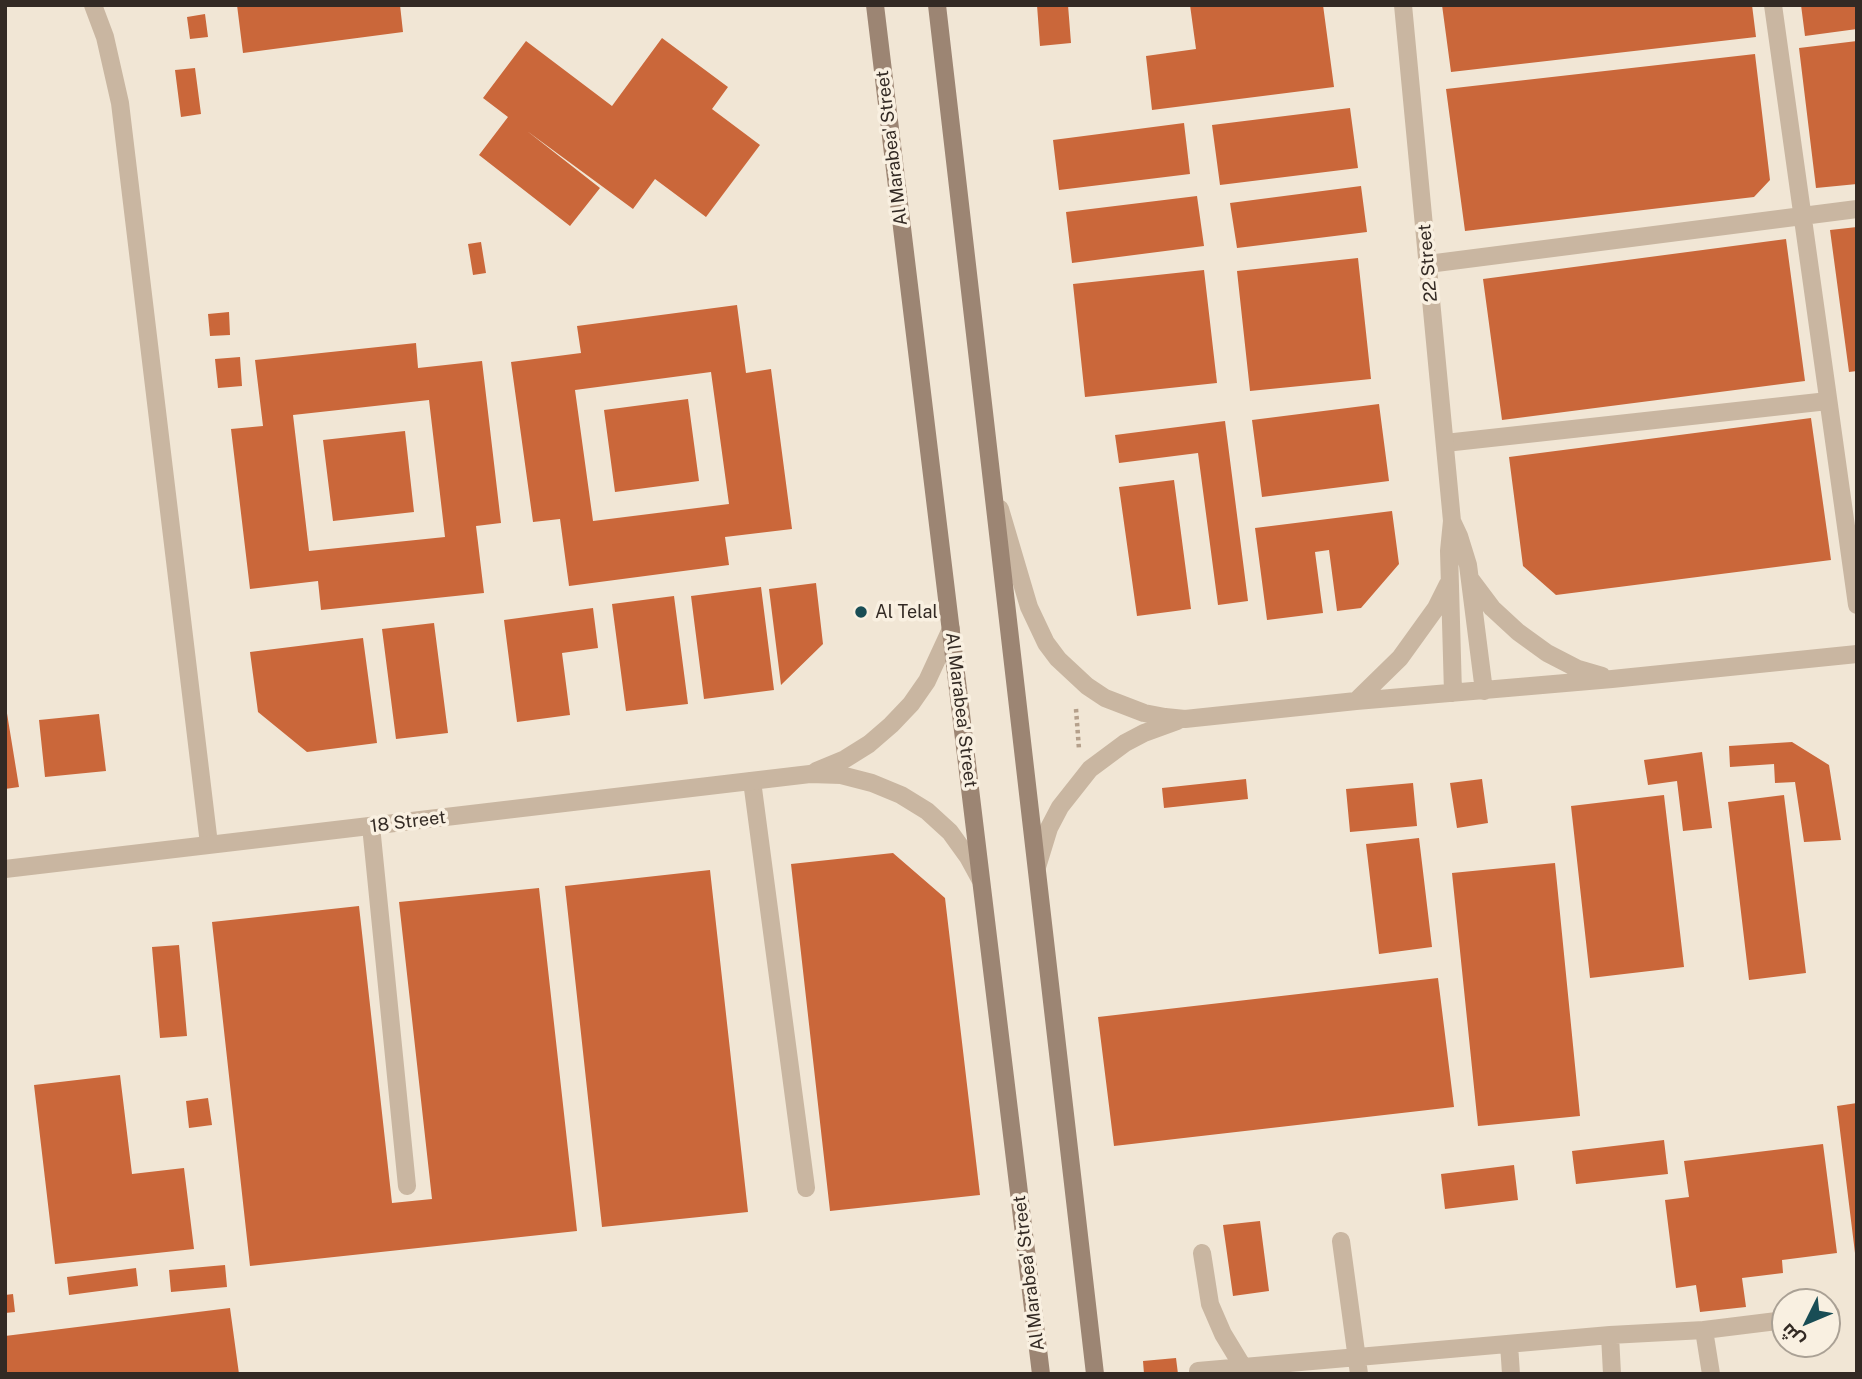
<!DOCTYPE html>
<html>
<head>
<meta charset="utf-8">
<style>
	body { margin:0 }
	#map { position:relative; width:1862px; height:1379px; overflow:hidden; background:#f1e6d5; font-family:"Public Sans",Cairo,sans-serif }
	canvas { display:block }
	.frame { position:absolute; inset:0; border:7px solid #332a24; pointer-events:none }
	.north { position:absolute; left:1771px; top:1288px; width:70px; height:70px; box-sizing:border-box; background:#f9f0e1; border:2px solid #aaa195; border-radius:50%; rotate:227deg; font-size:19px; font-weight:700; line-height:28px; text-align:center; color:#332a24 }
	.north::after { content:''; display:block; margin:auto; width:24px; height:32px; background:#194d55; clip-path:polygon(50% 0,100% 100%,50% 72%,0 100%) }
</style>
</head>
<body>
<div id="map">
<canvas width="1862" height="1379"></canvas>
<div class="frame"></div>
<div class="north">ش</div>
</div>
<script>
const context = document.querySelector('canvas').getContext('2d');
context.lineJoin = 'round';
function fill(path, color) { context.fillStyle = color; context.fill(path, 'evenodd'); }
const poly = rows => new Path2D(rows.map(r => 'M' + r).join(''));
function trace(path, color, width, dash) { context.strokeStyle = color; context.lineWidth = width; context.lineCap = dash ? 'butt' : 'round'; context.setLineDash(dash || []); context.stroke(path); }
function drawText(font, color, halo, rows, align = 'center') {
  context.font = font + ' "Public Sans",sans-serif'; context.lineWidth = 7; context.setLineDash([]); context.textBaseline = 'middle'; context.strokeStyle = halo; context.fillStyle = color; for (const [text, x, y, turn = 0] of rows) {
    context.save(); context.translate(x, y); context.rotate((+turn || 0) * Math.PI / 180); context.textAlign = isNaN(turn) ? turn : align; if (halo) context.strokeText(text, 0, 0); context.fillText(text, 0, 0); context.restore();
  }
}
fill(poly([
	[237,5,400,5,403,32,243,53],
	[1037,5,1068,5,1071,43,1040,46],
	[1190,5,1323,5,1334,87,1152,110,1146,56,1196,49],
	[1442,5,1752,5,1756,37,1451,72],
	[1801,5,1857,5,1857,29,1805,36],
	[205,14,208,37,190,39,187,17],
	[662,38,728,87,712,109,760,145,706,217,655,179,633,209,527,131,600,188,570,226,479,155,508,117,483,98,526,41,612,106],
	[1857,41,1857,184,1816,188,1799,48],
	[1755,54,1770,180,1754,197,1465,231,1446,89],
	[195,68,201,114,181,117,175,70],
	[1350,108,1358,168,1220,185,1212,125],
	[1184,123,1190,174,1059,190,1053,140],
	[1361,186,1367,232,1237,248,1230,203],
	[1197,196,1204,246,1072,263,1066,212],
	[1857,227,1857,371,1849,372,1830,230],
	[1786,239,1805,381,1502,420,1483,279],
	[481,242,486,273,473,275,468,244],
	[1358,258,1371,379,1250,391,1237,271],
	[1204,270,1217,383,1085,397,1073,284],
	[737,305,746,373,771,369,792,529,725,537,729,565,569,586,560,519,533,522,511,362,581,353,577,326],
	[711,372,729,504,593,521,575,390],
	[229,312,230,335,210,336,208,314],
	[416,343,418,368,482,361,501,523,476,526,484,593,321,610,318,581,250,589,231,429,263,426,255,360],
	[429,400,445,537,309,551,293,415],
	[240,357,242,386,218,388,215,359],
	[688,399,699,481,615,492,604,410],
	[1379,404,1389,481,1262,497,1252,420],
	[1811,418,1831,560,1556,595,1523,566,1509,457],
	[1225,421,1248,601,1218,605,1198,453,1119,463,1115,435],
	[405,431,414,512,333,521,323,440],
	[1174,480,1191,609,1137,616,1119,487],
	[1392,511,1399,564,1361,608,1337,611,1329,550,1315,552,1323,613,1267,620,1255,528],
	[816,583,823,644,781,685,769,589],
	[761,587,774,690,704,699,691,596],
	[674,596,688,704,626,711,612,604],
	[593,608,598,648,562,653,570,715,517,722,504,620],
	[434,623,448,733,396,739,382,629],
	[363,638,377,743,307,752,258,712,250,652],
	[5,701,19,787,5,789],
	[99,714,106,771,45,777,39,720],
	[1792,742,1829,765,1841,840,1804,842,1795,782,1775,783,1774,764,1730,767,1729,746],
	[1702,752,1712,828,1683,831,1677,781,1648,785,1644,760],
	[1246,779,1248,799,1164,808,1162,788],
	[1482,779,1488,823,1457,828,1450,783],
	[1413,783,1417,826,1350,832,1346,789],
	[1664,795,1684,967,1590,978,1571,806],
	[1784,795,1806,973,1749,980,1728,802],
	[1419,838,1432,947,1379,954,1366,844],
	[893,853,945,898,980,1195,830,1211,791,864],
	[1555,863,1580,1116,1478,1126,1452,873],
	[710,870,748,1212,602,1227,565,886],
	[539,888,577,1231,250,1266,212,922,359,906,392,1203,432,1199,399,902],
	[179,945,187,1036,160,1038,152,947],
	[1438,978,1454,1107,1114,1146,1098,1017],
	[120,1075,132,1174,184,1168,194,1249,55,1264,34,1085],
	[208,1098,212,1125,189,1128,186,1101],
	[1857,1103,1857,1253,1855,1253,1837,1106],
	[1664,1140,1668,1174,1576,1184,1572,1151],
	[1823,1144,1837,1253,1782,1260,1783,1273,1742,1278,1746,1307,1700,1312,1696,1285,1676,1288,1665,1200,1689,1197,1684,1161],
	[1514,1165,1518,1200,1445,1209,1441,1174],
	[1260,1221,1269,1291,1233,1296,1223,1225],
	[225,1265,227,1287,171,1292,169,1270],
	[136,1268,138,1286,69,1295,67,1277],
	[13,1294,15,1312,5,1313,5,1295],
	[230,1308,239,1374,5,1374,5,1336],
	[1176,1358,1178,1374,1144,1374,1143,1361]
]), '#ca673a');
trace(poly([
	[1076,709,1079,749]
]), '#b5a08b', 4.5, [3.5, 3.5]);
trace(poly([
	[93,5,105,37,120,103,209,844],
	[1773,5,1857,605],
	[1428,264,1857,209],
	[1445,443,1828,401],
	[752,781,806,1188],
	[371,826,407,1186],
	[1341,1241,1359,1374],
	[1202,1253,1210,1304,1223,1334,1243,1367],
	[1827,1315,1831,1314],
	[1704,1330,1711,1374],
	[1610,1335,1612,1374],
	[1509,1344,1511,1374],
	[1198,1371,1610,1335,1704,1330,1785,1320]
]), '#c9b6a1', 18);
trace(poly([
	[1403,5,1452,521,1449,551,1453,693],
	[1000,509,1029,607,1046,643,1058,659,1087,686,1105,698,1144,713,1165,717,1185,719,1356,701,1612,679,1857,654],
	[1452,521,1459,536,1468,565,1484,691],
	[1471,580,1492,608,1518,632,1547,653,1578,669,1602,676],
	[1356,701,1400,658,1436,608,1448,584],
	[816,771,845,759,869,744,891,725,911,704,927,681,951,629],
	[1037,867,1049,828,1060,807,1090,769,1125,743,1144,733,1177,721],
	[5,869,810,774,841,775,872,783,901,795,927,811,950,832,968,857,980,879]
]), '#c9b6a1', 18);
trace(poly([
	[875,5,1041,1374],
	[937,5,1095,1374]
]), '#9c8573', 18);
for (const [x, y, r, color] of [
	[861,612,7,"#194d55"]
]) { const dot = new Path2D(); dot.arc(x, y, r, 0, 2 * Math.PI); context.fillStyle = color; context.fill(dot); trace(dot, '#f9f0e1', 2.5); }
drawText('18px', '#332a24', '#f9f0e1', [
	["Al Marabea' Street",892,148,-97],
	["22 Street",1428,263,-95],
	["Al Marabea' Street",961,710,83],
	["18 Street",408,822,-7],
	["Al Marabea' Street",1029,1273,-97]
]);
drawText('18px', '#332a24', '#f9f0e1', [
	["Al Telal",875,612]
], 'left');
</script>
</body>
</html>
